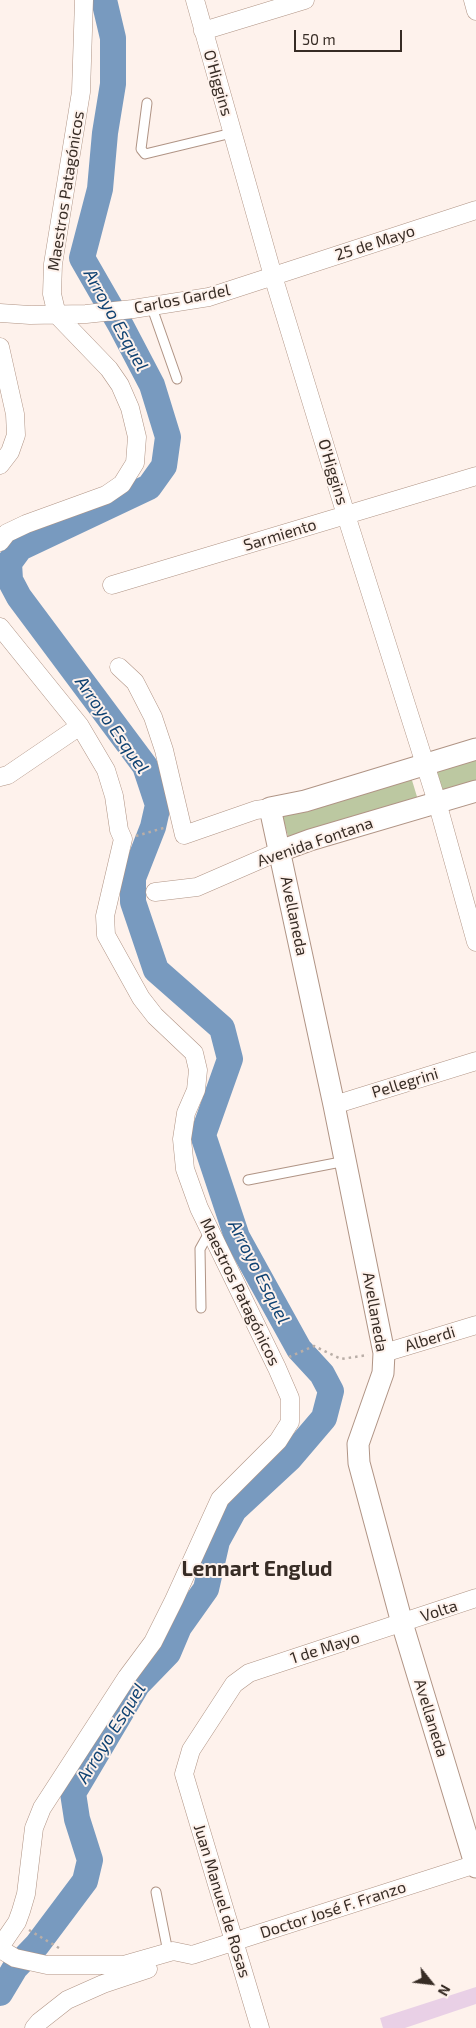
<!DOCTYPE html>
<html>
<head>
<meta charset="utf-8">
<style>
	body { margin:0 }
	#map { position:relative; width:476px; height:2028px; overflow:hidden; background:#fef2ec; font-family:"Exo 2",sans-serif }
	canvas { display:block }
	.north { position:absolute; left:406px; top:1958px; width:50px; height:50px; -webkit-text-stroke:4px #fef2ec; paint-order:stroke; rotate:119deg; font-size:14px; font-weight:700; line-height:20px; text-align:center; color:#372c25 }
	.north::after { content:''; display:block; margin:auto; width:18px; height:22px; background:#372c25; clip-path:polygon(50% 0,100% 100%,50% 72%,0 100%) }
	.scale { position:absolute; left:294px; top:30px; width:108px; height:22px; box-sizing:border-box; border:2px solid #372c25; border-top:0; padding-left:6px; font-size:15px; line-height:18px; white-space:nowrap; color:#372c25; -webkit-text-stroke:4px #fef2ec; paint-order:stroke }
</style>
</head>
<body>
<div id="map">
<canvas width="476" height="2028"></canvas>
<div class="north">N</div>
<div class="scale">50 m</div>
</div>
<script>
const context = document.querySelector('canvas').getContext('2d');
context.lineJoin = 'round';
function fill(path, color) { context.fillStyle = color; context.fill(path, 'evenodd'); }
const poly = rows => new Path2D(rows.map(r => 'M' + r).join(''));
function trace(path, color, width, dash) { context.strokeStyle = color; context.lineWidth = width; context.lineCap = dash ? 'butt' : 'round'; context.setLineDash(dash || []); context.stroke(path); }
function drawText(font, color, halo, rows, align = 'center') {
  context.font = font + ' "Exo 2",sans-serif'; context.lineWidth = 4; context.setLineDash([]); context.textBaseline = 'middle'; context.strokeStyle = halo; context.fillStyle = color; for (const [text, x, y, turn = 0] of rows) {
    context.save(); context.translate(x, y); context.rotate((+turn || 0) * Math.PI / 180); context.textAlign = isNaN(turn) ? turn : align; if (halo) context.strokeText(text, 0, 0); context.fillText(text, 0, 0); context.restore();
  }
}
fill(poly([
	[476,756,476,782,443,792,436,768],
	[411,777,418,800,289,839,282,816]
]), '#bcc8a1');
trace(poly([
	[0,1993,15,1968,37,1945,85,1881,90,1860,77,1819,73,1793,137,1685,168,1653,179,1627,206,1589,217,1541,234,1510,289,1459,324,1418,331,1391,322,1374,299,1349,237,1237,203,1135,230,1059,222,1028,156,970,133,902,133,878,153,827,158,805,145,766,19,597,10,580,9,563,20,548,149,487,164,466,168,437,152,385,120,324,82,258,100,189,105,133,113,84,113,38,104,0]
]), '#789abf', 26);
fill(poly([
	[476,1987,476,2004,405,2028,383,2028,380,2018]
]), '#e9d0e6');
const service = poly([
	[147,103,141,149,145,154,232,133],
	[151,305,177,379],
	[248,1180,346,1161],
	[201,1308,200,1249,210,1231],
	[156,1892,168,1952]
]);
const minor = poly([
	[195,0,273,276,346,515,437,802,476,942],
	[473,0,476,11],
	[203,31,305,0],
	[0,313,30,315,86,314,133,309,209,297,476,210],
	[0,347,15,414,16,435,10,452,0,465],
	[0,542,7,533,26,524,106,495,122,484,135,463,137,437,130,408,120,385,109,369,57,315,52,294,53,264,81,92,84,0],
	[112,585,476,476],
	[0,627,80,726,106,770,114,796,119,830,123,839,105,916,106,935,141,998,155,1016,194,1053,198,1070,196,1090,186,1113,182,1139,185,1169,199,1208,277,1368,290,1398,290,1422,278,1441,220,1499,174,1600,153,1642,127,1677,42,1808,34,1828,26,1894,21,1911,17,1922,0,1947],
	[119,667,135,682,153,717,164,750,184,835,256,810,270,808],
	[0,777,8,775,80,726],
	[155,892,197,887,280,851],
	[334,1105,476,1061],
	[384,1353,476,1325],
	[0,1949,15,1958,47,1965,124,1965,173,1951,192,1955,476,1864],
	[34,2028,39,2022,67,2000,103,1984,148,1969],
	[260,2028,184,1774,191,1750,234,1684,249,1673,476,1598]
]);
const tertiary = poly([
	[476,749,305,801,270,808,334,1105,384,1353,383,1373,358,1444,359,1463,402,1623,476,1867],
	[280,851,310,840,476,791]
]);
trace(service, '#b09485', 11);
trace(minor, '#b09485', 19);
trace(tertiary, '#b09485', 23);
trace(poly([
	[136,836,167,827],
	[289,1357,314,1346,341,1359,368,1355],
	[29,1930,59,1948]
]), '#b9aea7', 2.5, [2.5, 4]);
trace(service, '#fff', 9);
trace(minor, '#fff', 18);
trace(tertiary, '#fff', 21);
drawText('16px', '#372c25', '#fef2ec', [
	["O'Higgins",218,83,74],
	["Maestros Patagónicos",66,191,-81],
	["25 de Mayo",375,243,-18],
	["Carlos Gardel",182,299,-11],
	["O'Higgins",333,472,73],
	["Sarmiento",280,535,-17],
	["Avenida Fontana",315,842,-19],
	["Avellaneda",294,916,78],
	["Pellegrini",405,1083,-17],
	["Maestros Patagónicos",240,1292,64],
	["Avellaneda",375,1312,80],
	["Alberdi",430,1339,-17],
	["Volta",439,1611,-18],
	["1 de Mayo",325,1648,-18],
	["Avellaneda",431,1718,73],
	["Juan Manuel de Rosas",222,1901,73],
	["Doctor José F. Franzo",333,1910,-18]
]);
drawText('italic 18px', '#104373', '#fef2ec', [
	["Arroyo Esquel",116,320,61],
	["Arroyo Esquel",112,725,55],
	["Arroyo Esquel",259,1272,63],
	["Arroyo Esquel",111,1733,-58]
]);
drawText('bold 21px', '#372c25', '#fef2ec', [
	["Lennart Englud",257,1569]
]);
</script>
</body>
</html>
